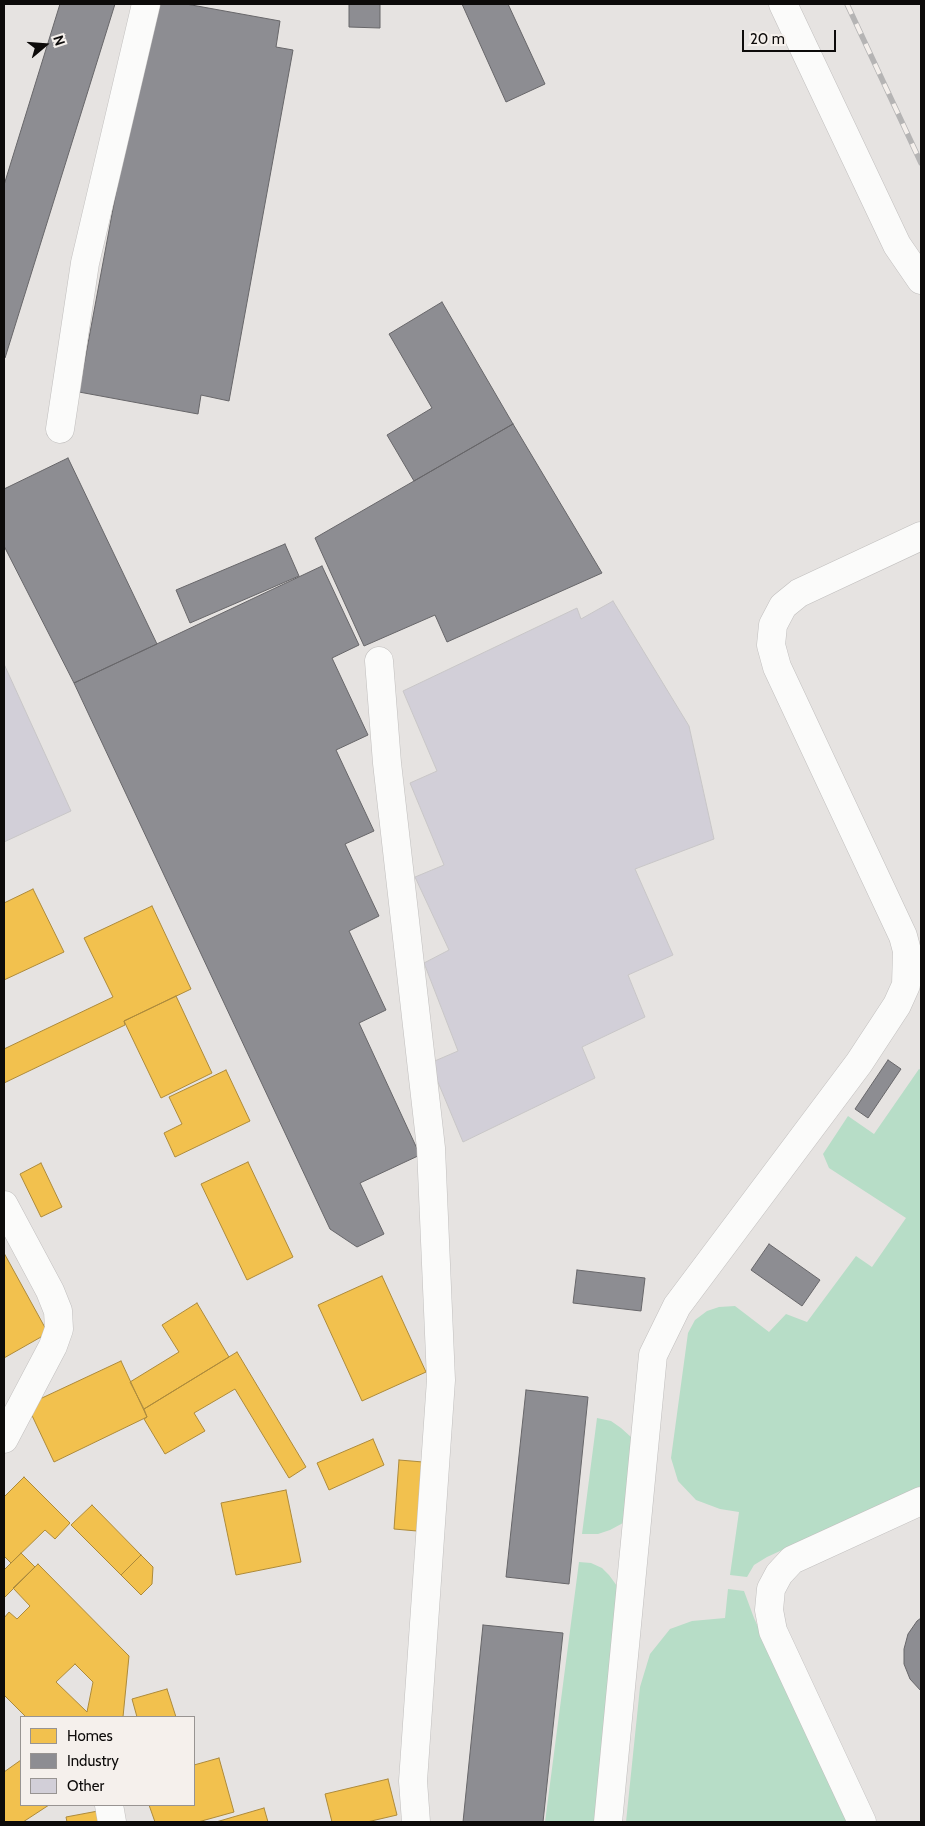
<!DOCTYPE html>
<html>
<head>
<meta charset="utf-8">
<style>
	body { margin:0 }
	#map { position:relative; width:925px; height:1826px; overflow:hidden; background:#e6e3e1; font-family:Cabin,sans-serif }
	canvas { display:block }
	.frame { position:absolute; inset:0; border:5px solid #0d0b0a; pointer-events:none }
	.legend { position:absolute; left:20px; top:1716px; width:175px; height:90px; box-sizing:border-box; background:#f5f0ec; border:1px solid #989492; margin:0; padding:6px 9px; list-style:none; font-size:15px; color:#0d0b0a }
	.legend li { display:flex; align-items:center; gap:10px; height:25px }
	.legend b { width:25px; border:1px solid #989492 }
	.north { position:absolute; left:20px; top:20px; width:50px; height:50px; -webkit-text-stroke:4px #f5f0ec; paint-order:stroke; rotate:72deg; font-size:14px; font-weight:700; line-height:20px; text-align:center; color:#0d0b0a }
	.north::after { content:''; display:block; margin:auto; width:18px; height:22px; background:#0d0b0a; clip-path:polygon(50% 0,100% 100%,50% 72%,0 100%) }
	.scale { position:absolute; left:742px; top:30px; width:94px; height:22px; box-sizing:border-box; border:2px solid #0d0b0a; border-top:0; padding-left:6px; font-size:15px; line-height:18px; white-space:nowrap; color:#0d0b0a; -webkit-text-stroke:4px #f5f0ec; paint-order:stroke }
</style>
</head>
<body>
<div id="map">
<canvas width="925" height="1826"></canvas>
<div class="frame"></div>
<ul class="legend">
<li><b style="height:14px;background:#f2c14e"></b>Homes</li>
<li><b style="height:14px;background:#8d8d92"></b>Industry</li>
<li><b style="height:14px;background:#d2cfd8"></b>Other</li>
</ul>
<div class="north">N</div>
<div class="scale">20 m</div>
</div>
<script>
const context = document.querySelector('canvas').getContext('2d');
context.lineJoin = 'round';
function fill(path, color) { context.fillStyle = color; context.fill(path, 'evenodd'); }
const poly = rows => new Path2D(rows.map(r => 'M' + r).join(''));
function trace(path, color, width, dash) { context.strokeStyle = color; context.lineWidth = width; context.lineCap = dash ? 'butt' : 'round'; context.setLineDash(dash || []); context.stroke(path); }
fill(poly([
	[919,1069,921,1070,921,1486,767,1557,754,1565,747,1577,730,1575,739,1512,720,1509,696,1500,678,1481,671,1458,688,1333,695,1320,707,1311,719,1307,735,1306,769,1332,786,1314,807,1322,856,1256,872,1267,906,1218,829,1168,823,1154,848,1116,874,1134],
	[597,1418,611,1421,621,1428,631,1437,637,1451,631,1513,623,1523,610,1530,598,1534,582,1534],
	[579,1562,591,1563,602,1568,609,1575,617,1586,620,1611,596,1822,545,1822],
	[728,1589,744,1591,754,1618,847,1822,626,1822,640,1687,650,1654,670,1629,692,1621,725,1618]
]), '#b7ddc7');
const homes = poly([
	[33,889,64,952,4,980,4,903,33,889],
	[152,906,191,989,124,1021,125,1025,4,1083,4,1049,113,997,84,938,152,906],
	[176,996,212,1073,161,1098,124,1021,176,996],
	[226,1070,250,1121,175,1157,164,1133,182,1124,169,1097,226,1070],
	[248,1162,293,1257,247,1280,201,1184,248,1162],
	[41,1163,62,1207,41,1217,20,1174,41,1163],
	[4,1253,48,1333,4,1358,4,1253],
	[382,1276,426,1372,362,1401,318,1305,382,1276],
	[197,1303,229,1357,144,1409,130,1382,179,1352,162,1325,197,1303],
	[237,1352,306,1467,289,1478,235,1389,194,1413,205,1431,165,1454,144,1419,147,1417,144,1409,237,1352],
	[121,1361,147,1417,54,1462,27,1405,121,1361],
	[373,1439,384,1465,329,1490,317,1463,373,1439],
	[399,1460,423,1462,417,1531,394,1529,399,1460],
	[24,1477,70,1523,55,1539,45,1530,11,1563,4,1556,4,1497,24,1477],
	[286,1490,301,1562,236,1575,221,1503,286,1490],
	[92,1505,141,1555,121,1575,71,1525,92,1505],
	[21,1553,35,1567,4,1598,4,1570,21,1553],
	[141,1555,153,1567,152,1584,141,1595,121,1575,141,1555],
	[38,1564,129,1656,123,1717,26,1717,4,1695,4,1618,9,1612,17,1619,30,1606,13,1588,38,1564],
	[75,1664,93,1682,87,1712,56,1682,75,1664],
	[167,1689,176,1717,137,1717,132,1699,167,1689],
	[219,1758,234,1812,198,1822,155,1822,149,1805,194,1805,194,1765,219,1758],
	[21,1760,21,1805,49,1805,23,1822,4,1822,4,1772,21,1760],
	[388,1779,397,1815,367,1822,332,1822,325,1794,388,1779],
	[264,1808,268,1822,216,1822,264,1808],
	[98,1811,100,1822,67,1822,66,1817,98,1811]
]);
fill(homes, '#f2c14e');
trace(homes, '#ad8a3a', 1);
const industry = poly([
	[60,4,115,4,5,358,4,358,4,185,60,4],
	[151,4,186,4,280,21,276,47,293,50,229,401,201,395,198,414,79,392,151,4],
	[349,4,380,4,380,28,349,27,349,4],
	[462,4,508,4,545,84,506,102,462,4],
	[442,302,513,424,414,481,387,435,432,408,389,334,442,302],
	[513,424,602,573,447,642,435,615,364,646,315,538,513,424],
	[68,458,157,644,74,683,4,546,4,489,68,458],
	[285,544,299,576,190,623,176,590,285,544],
	[322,566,359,645,332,658,368,735,336,750,374,831,345,844,379,916,349,931,386,1010,359,1023,420,1155,360,1183,384,1234,357,1247,330,1229,74,683,322,566],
	[888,1060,901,1069,868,1118,855,1109,888,1060],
	[769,1244,820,1280,802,1306,751,1270,769,1244],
	[577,1270,645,1278,641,1311,573,1303,577,1270],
	[526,1390,588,1397,569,1584,506,1577,526,1390],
	[921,1618,921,1691,910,1679,904,1664,904,1649,908,1634,917,1621,921,1618],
	[483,1625,563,1633,543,1822,463,1822,483,1625]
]);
fill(industry, '#8d8d92');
trace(industry, '#676669', 1);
const building = poly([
	[613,601,689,726,714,839,635,869,673,955,628,975,645,1017,582,1047,595,1078,463,1142,430,1063,458,1051,424,963,449,950,415,877,444,865,410,783,437,771,403,691,577,608,581,619,613,601],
	[4,664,71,811,4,842,4,664]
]);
fill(building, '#d2cfd8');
trace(building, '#c8c6c7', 1);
const minor = poly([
	[783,4,897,245,921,280],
	[60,429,85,263,146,4],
	[379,661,387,763,431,1148,441,1380,413,1781,416,1822],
	[4,1205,50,1291,58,1311,59,1329,53,1346,4,1439],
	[109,1805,112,1822],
	[608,1822,653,1355,677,1306,859,1063,897,1005,906,985,907,951,903,936,777,667,771,645,773,625,783,606,799,593,921,536],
	[862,1822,773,1631,769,1610,771,1589,779,1574,792,1560,921,1501]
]);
trace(minor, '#c1bfbe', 29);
trace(minor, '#fbfbfa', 28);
const rail = poly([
	[847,4,921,163]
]);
trace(rail, '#b5b4b4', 5.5);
trace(rail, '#f5f0ec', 4, [11]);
</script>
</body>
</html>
